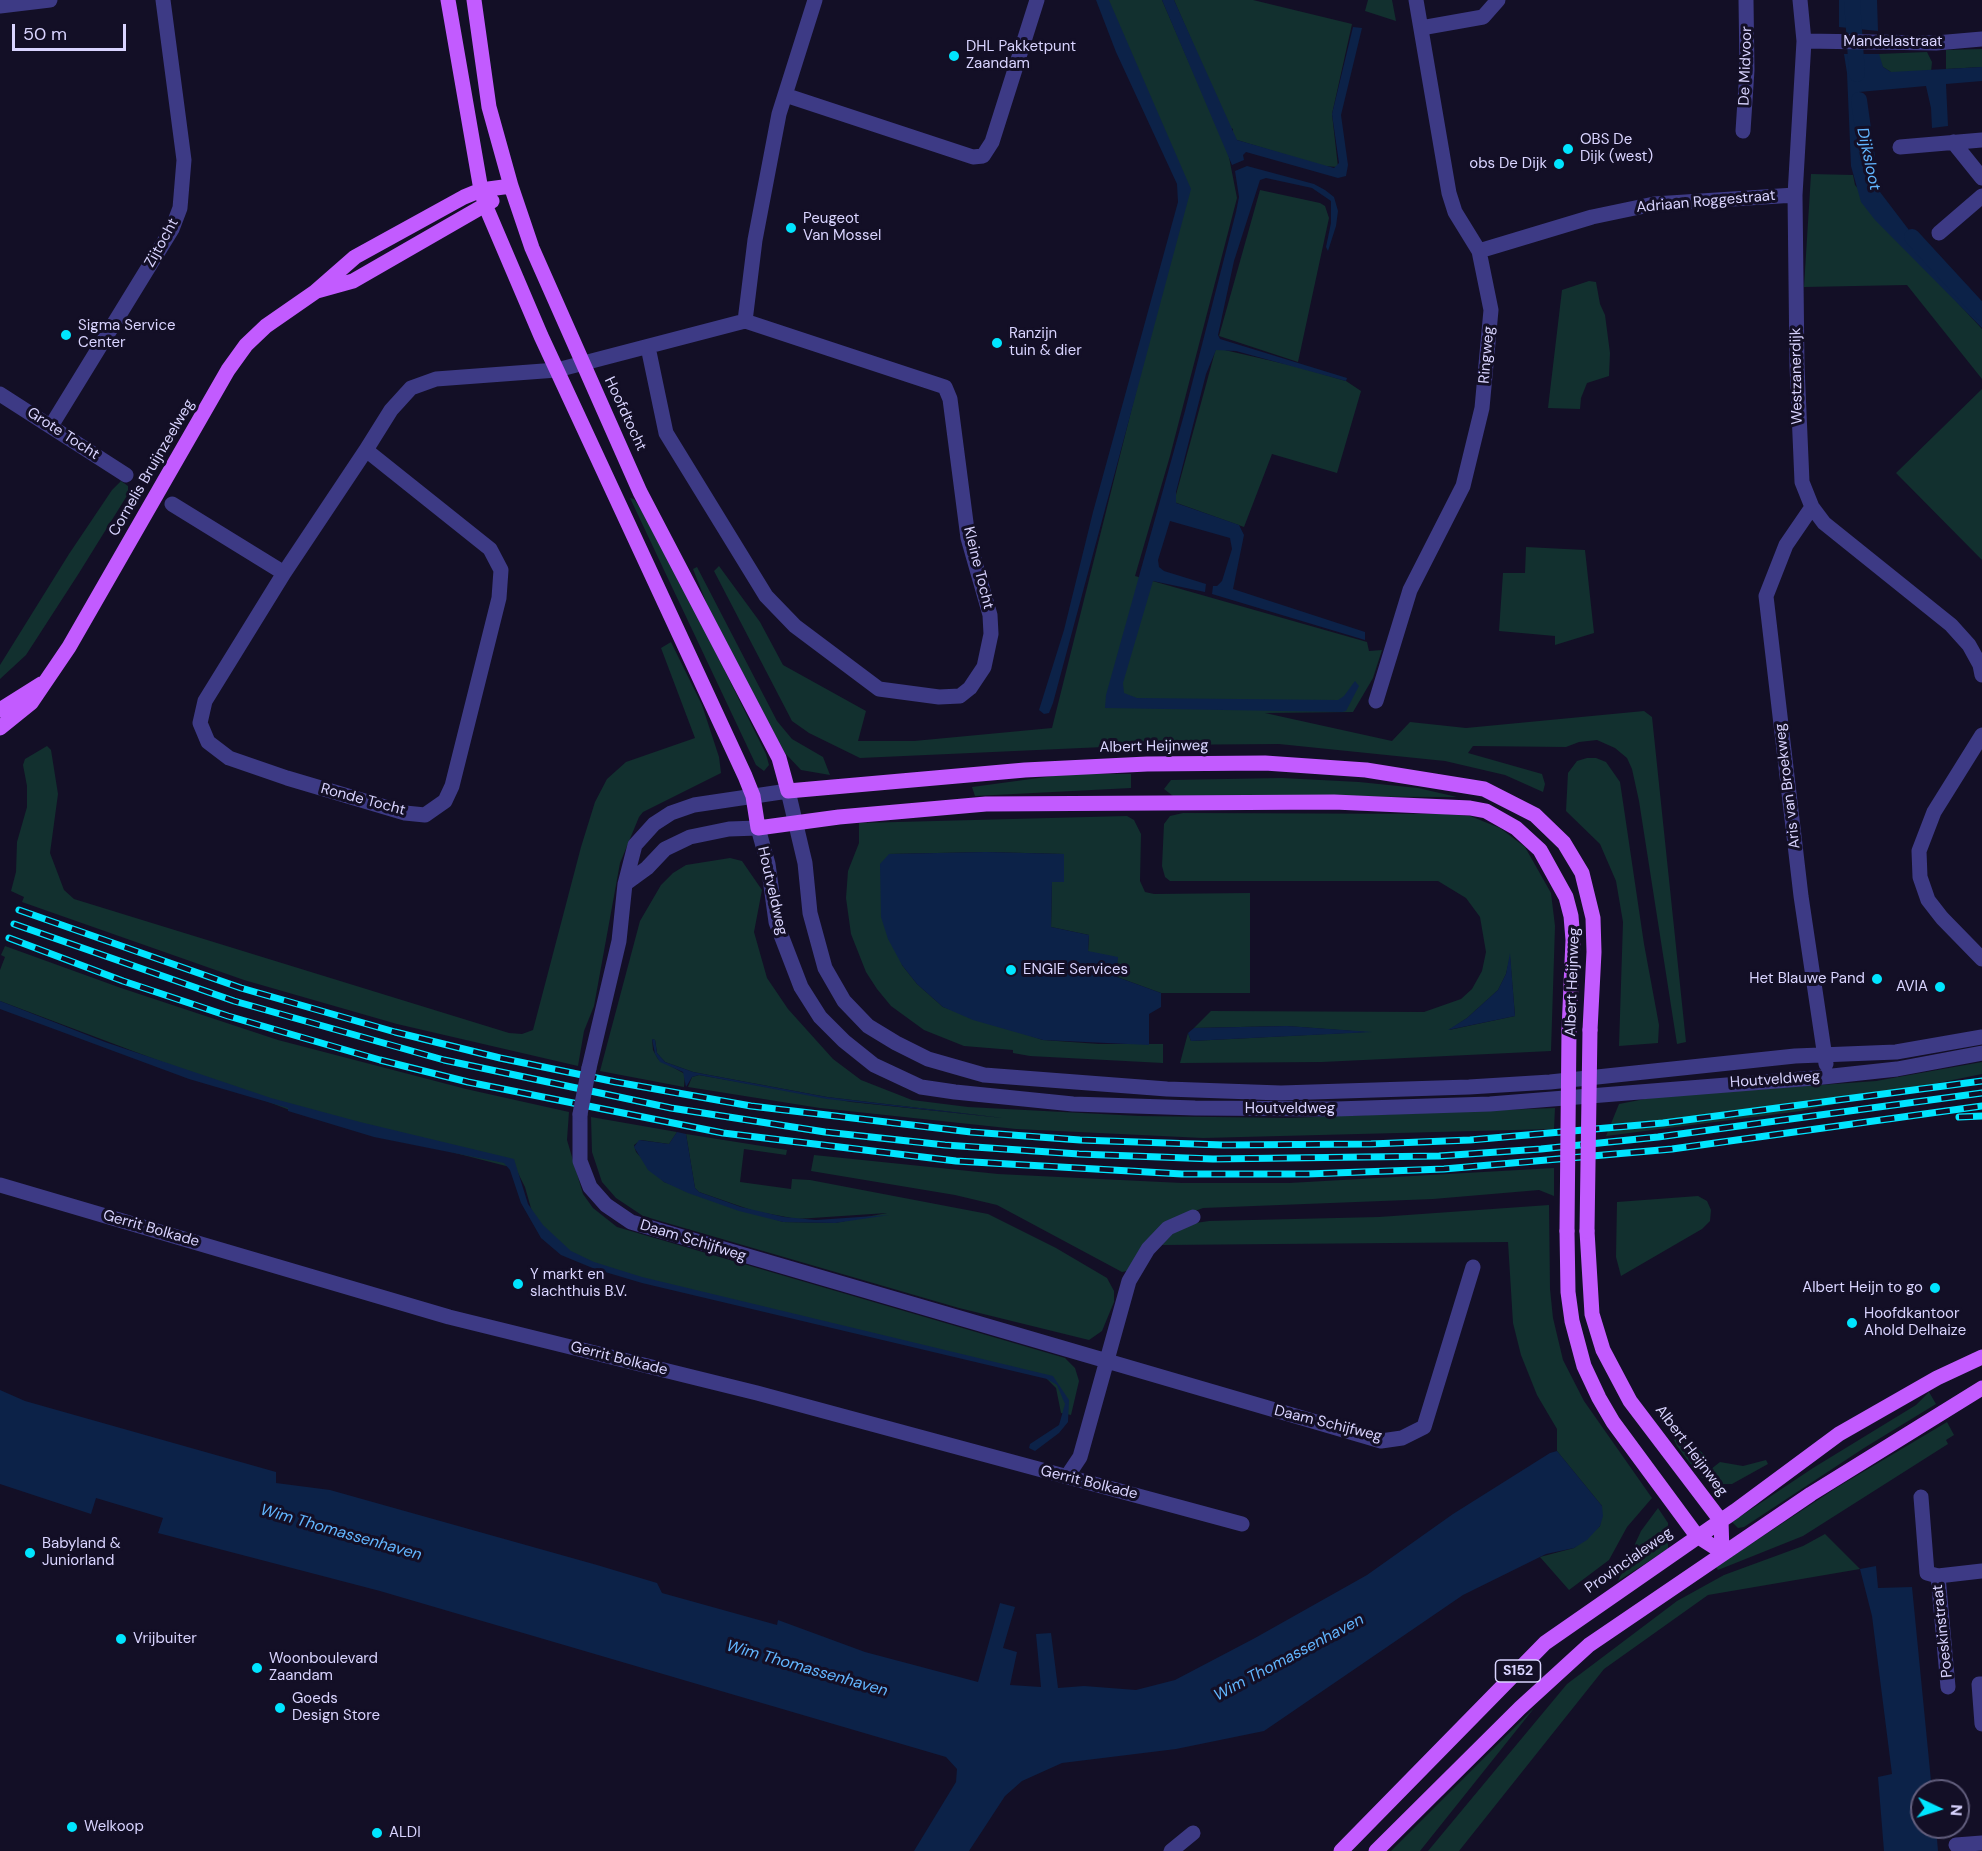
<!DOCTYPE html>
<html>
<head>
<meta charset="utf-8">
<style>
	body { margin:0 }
	#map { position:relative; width:1982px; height:1851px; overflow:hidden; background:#130f26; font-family:"DM Sans",sans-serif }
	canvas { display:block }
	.north { position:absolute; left:1910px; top:1779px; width:60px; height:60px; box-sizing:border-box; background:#130f26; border:2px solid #625e7d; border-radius:50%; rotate:94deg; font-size:16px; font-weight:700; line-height:24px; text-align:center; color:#d9d4ff }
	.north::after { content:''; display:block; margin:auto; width:21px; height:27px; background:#00e5ff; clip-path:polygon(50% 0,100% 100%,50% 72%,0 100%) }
	.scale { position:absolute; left:12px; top:24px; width:114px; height:27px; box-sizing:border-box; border:3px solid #d9d4ff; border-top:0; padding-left:8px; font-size:18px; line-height:21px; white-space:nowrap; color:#d9d4ff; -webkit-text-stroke:4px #130f26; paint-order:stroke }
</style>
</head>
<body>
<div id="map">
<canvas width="1982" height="1851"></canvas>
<div class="north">N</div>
<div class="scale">50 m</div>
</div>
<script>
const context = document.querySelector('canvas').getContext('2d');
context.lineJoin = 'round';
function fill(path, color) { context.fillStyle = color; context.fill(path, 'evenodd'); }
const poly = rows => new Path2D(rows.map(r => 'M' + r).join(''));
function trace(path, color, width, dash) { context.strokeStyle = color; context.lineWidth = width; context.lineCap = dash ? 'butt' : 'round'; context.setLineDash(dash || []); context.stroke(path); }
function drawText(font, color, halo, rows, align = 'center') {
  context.font = font + ' "DM Sans",sans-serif'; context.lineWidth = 6; context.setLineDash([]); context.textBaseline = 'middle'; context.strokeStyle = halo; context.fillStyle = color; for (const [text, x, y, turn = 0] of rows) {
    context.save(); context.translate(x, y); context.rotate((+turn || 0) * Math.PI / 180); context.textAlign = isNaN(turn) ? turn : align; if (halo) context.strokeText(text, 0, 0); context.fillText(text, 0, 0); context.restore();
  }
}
fill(poly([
	[1105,0,1162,0,1228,152,1237,198,1170,456,1135,576,1367,642,1369,651,1382,650,1373,678,1353,712,1265,713,1392,741,1410,722,1466,728,1644,711,1652,717,1686,1042,1677,1044,1639,801,1632,769,1627,758,1615,748,1597,740,1579,742,1566,747,1473,746,1468,753,1542,774,1545,784,1543,792,1505,775,1445,761,1279,744,1148,745,860,758,809,733,792,721,714,571,719,566,760,622,783,665,866,711,858,741,914,741,1052,728,1185,195],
	[1174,0,1253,0,1352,24,1332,114,1338,167,1322,166,1237,140,1233,137,1233,129,1229,127],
	[1368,0,1392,0,1396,21,1365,11],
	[1982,49,1982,67,1946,69,1946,50],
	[1927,52,1932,62,1931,72,1891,72,1883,67,1879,60,1879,54],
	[1811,174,1853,175,1855,185,1941,285,1982,329,1982,379,1907,285,1804,287],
	[1260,190,1320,203,1325,206,1329,218,1298,362,1219,336],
	[1589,281,1596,282,1600,304,1605,315,1610,353,1609,376,1587,383,1581,398,1580,409,1548,408,1562,290],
	[1216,348,1298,367,1346,381,1361,391,1337,473,1272,454,1244,527,1174,502],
	[1982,389,1982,560,1896,473],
	[121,481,128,486,128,494,79,573,26,655,0,679,0,665,69,554,112,490],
	[630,498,634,499,660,540,766,754,769,765,764,771,756,765],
	[1526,547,1585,550,1594,633,1555,645,1555,636,1499,631,1503,573,1525,573],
	[697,567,777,721,792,739,823,757,830,775,801,770,784,752,708,607,693,569],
	[671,642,702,705,719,757,721,773,643,812,639,817,620,863,594,1006,584,1031,578,1066,397,1024,244,980,22,902,24,897,11,891,16,872,17,842,27,807,27,786,23,765,25,759,47,746,51,750,58,794,50,853,64,890,74,899,509,1033,522,1034,533,1030,581,847,595,802,607,779,626,762,695,738,661,648],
	[1587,758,1596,758,1606,762,1620,782,1644,944,1659,1025,1658,1043,1619,1046,1623,922,1616,881,1600,844,1566,811,1568,773,1577,761],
	[1068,774,1131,774,1131,788,975,796,972,787],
	[1282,778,1359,782,1418,788,1457,797,1173,796,1164,789,1171,780],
	[1183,813,1445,814,1470,816,1500,828,1525,847,1551,893,1555,926,1551,1051,1322,1062,1180,1063,1188,1033,1191,1041,1365,1032,1287,1026,1194,1028,1211,1011,1424,1012,1461,999,1472,989,1482,971,1486,952,1480,917,1466,898,1438,881,1170,881,1165,877,1162,866,1164,824,1170,816],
	[1510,957,1515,1016,1449,1030,1467,1018,1498,990,1506,974],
	[1127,816,1134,820,1141,834,1140,881,1145,892,1154,894,1250,893,1250,993,1161,993,1117,977,1088,951,1089,935,1051,927,1052,882,1064,854,986,852,889,854,902,965,917,984,943,1007,1043,1040,1099,1044,1163,1044,1163,1063,1030,1056,1013,1053,1013,1050,964,1046,924,1030,891,1006,877,989,866,972,851,934,846,898,848,871,859,843,859,823],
	[730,858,742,861,762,890,754,932,767,978,788,1009,833,1059,861,1080,912,1100,968,1107,1139,1116,1288,1118,1555,1108,1554,1129,1203,1138,1016,1129,820,1108,688,1087,692,1077,699,1075,851,1102,1003,1118,827,1097,693,1072,665,1062,657,1053,655,1040,652,1039,653,1050,658,1059,685,1074,684,1087,600,1071,640,921,661,885,673,873,686,865],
	[5,946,121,988,278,1040,466,1089,569,1112,567,1140,583,1194,593,1208,617,1227,1065,1358,1075,1368,1079,1381,1071,1415,1061,1413,1056,1388,1043,1375,656,1285,581,1261,536,1226,525,1187,518,1173,510,1167,295,1112,0,1001,0,970,5,957,1,955],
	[1982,1062,1982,1074,1801,1111,1606,1136,1619,1104,1655,1097,1876,1081],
	[591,1117,677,1132,669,1144,641,1140,634,1145,636,1152,664,1182,783,1222,835,1223,887,1213,797,1219,754,1211,699,1192,695,1188,686,1134,787,1150,786,1155,744,1149,740,1182,791,1189,792,1179,810,1180,988,1214,1056,1248,1107,1278,1114,1291,1114,1302,1102,1331,1089,1340,959,1308,643,1216,616,1198,602,1182,592,1152],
	[814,1155,998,1174,1182,1183,1289,1183,1554,1168,1554,1196,1539,1190,1433,1199,1203,1208,1187,1214,1127,1271,1122,1272,997,1205,955,1195,811,1171],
	[1698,1196,1707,1201,1711,1210,1710,1221,1702,1229,1621,1276,1616,1257,1617,1202],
	[1549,1205,1550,1289,1553,1318,1563,1360,1584,1401,1652,1498,1627,1527,1609,1560,1569,1590,1540,1557,1574,1548,1600,1526,1602,1506,1557,1451,1557,1429,1537,1395,1521,1355,1513,1323,1508,1242,1162,1245,1175,1231,1189,1224,1209,1221,1379,1217],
	[1929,1392,1936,1404,1864,1448,1744,1527,1738,1528,1732,1522,1813,1468,1916,1405],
	[1667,1416,1685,1438,1706,1456,1705,1462,1695,1470,1677,1446,1663,1418],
	[1947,1422,1954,1435,1946,1440,1948,1444,1803,1536,1718,1570,1716,1567,1836,1488],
	[1766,1460,1768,1464,1732,1484,1715,1484,1701,1477,1720,1462,1743,1466],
	[1658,1508,1668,1523,1668,1549,1618,1581,1641,1531],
	[1825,1534,1860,1569,1708,1595,1604,1669,1459,1851,1428,1851,1567,1684,1677,1601,1724,1575,1803,1546],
	[1535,1707,1420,1851,1391,1851]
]), '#12302f');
fill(poly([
	[1096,0,1109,0,1191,189,1053,703,1049,713,1044,714,1039,710,1064,630,1093,512,1178,202,1177,184,1116,52],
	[1162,0,1174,0,1237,140,1334,168,1339,163,1332,114,1353,27,1362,28,1341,115,1348,165,1346,176,1338,178,1246,152,1243,155,1244,160,1232,165],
	[1839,0,1877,0,1878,31,1839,27],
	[1844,54,1879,54,1883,67,1891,72,1982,67,1982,81,1946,84,1948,126,1932,128,1931,108,1926,86,1859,92,1860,115,1856,128,1871,151,1880,192,1928,255,1952,281,1968,286,1976,296,1977,302,1982,309,1982,328,1875,220,1861,202,1851,166,1847,73],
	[1247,166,1314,184,1325,190,1334,197,1338,211,1336,226,1328,251,1326,247,1331,223,1331,201,1312,188,1266,178,1260,180,1234,261,1218,335,1220,339,1347,378,1346,381,1236,351,1216,350,1206,374,1176,492,1176,503,1239,525,1244,535,1233,589,1365,632,1365,640,1212,594,1213,586,1217,586,1222,581,1232,549,1230,538,1170,521,1158,560,1159,567,1164,571,1206,584,1205,592,1153,581,1123,683,1124,693,1137,698,1338,700,1344,696,1355,681,1359,686,1346,711,1342,712,1105,708,1106,695,1185,411,1236,212,1239,197,1235,171],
	[986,852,1064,854,1064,882,1052,882,1051,927,1089,935,1088,951,1118,957,1117,977,1161,993,1161,1007,1149,1014,1149,1045,1043,1040,973,1020,943,1007,917,984,902,965,888,939,881,917,880,864,889,854],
	[1510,953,1515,1016,1448,1030,1467,1018,1498,990,1506,974],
	[0,1001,105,1042,271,1098,360,1122,514,1159,528,1204,543,1225,571,1251,594,1262,642,1277,1053,1376,1069,1400,1068,1422,1059,1433,1035,1451,1029,1448,1030,1444,1059,1425,1065,1404,1057,1385,1047,1379,642,1283,595,1269,561,1255,541,1238,521,1203,510,1170,504,1163,374,1137,288,1111,288,1108,189,1079,0,1009],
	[1287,1026,1372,1032,1191,1041,1188,1033,1194,1028],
	[652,1039,655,1040,657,1053,665,1062,693,1072,827,1097,1003,1118,827,1099,699,1075,692,1077,686,1087,683,1072,660,1062,655,1054],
	[677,1132,686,1134,695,1188,699,1192,741,1207,784,1217,816,1220,889,1215,835,1223,783,1222,739,1211,688,1193,664,1182,648,1170,634,1147,639,1140,669,1144],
	[0,1390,25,1401,276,1472,276,1483,330,1490,597,1565,657,1583,662,1593,777,1625,778,1620,865,1652,978,1682,1000,1603,1015,1607,1003,1648,1017,1652,1010,1685,1041,1687,1036,1634,1051,1633,1058,1688,1084,1686,1136,1690,1175,1680,1255,1638,1367,1575,1453,1514,1550,1453,1557,1451,1602,1506,1603,1516,1600,1526,1587,1540,1574,1548,1546,1554,1463,1595,1264,1731,1176,1749,1062,1763,1022,1781,1005,1796,969,1851,914,1851,956,1782,957,1769,946,1757,380,1591,158,1533,163,1518,96,1498,91,1514,0,1484],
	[1876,1566,1878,1588,1912,1587,1932,1791,1922,1791,1922,1827,1936,1827,1938,1851,1884,1851,1878,1777,1892,1774,1872,1616,1860,1569]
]), '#0c2248');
trace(poly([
	[1852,0,1857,74],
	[1859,100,1867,157],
	[1912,237,1982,313]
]), '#0c2248', 16);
trace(poly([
	[1800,0,1804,41,1795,195,1797,366,1802,482,1812,507,1824,523,1951,625,1969,645,1980,665,1982,675],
	[0,6,50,0],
	[1421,28,1483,17,1498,0],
	[1804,41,1936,43,1982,39],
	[785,95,973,157,983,156,992,142,1037,0],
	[1743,131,1747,70,1746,0],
	[1953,142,1982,178],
	[1900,147,1982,140],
	[1939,233,1982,196],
	[1479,251,1592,217,1654,204,1795,195],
	[745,321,755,240,779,114,815,0],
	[0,394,126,475],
	[51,426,172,229,180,208,184,160,163,0],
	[366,450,391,410,411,388,436,379,557,370,745,321,945,387,950,399,968,538,990,615,991,634,984,667,970,688,960,696,939,697,879,689,795,626,766,596,666,433,648,347],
	[366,450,490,549,501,570,499,598,452,786,445,801,425,815,405,813,287,778,229,758,208,742,200,723,205,701,284,573,366,450],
	[172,504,284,573],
	[1812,507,1786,545,1766,596,1801,896,1826,1064],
	[1376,701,1410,590,1463,486,1482,408,1491,310,1479,251,1455,212,1449,193,1416,0],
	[1982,735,1934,812,1919,851,1920,877,1928,900,1942,918,1982,959],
	[625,884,647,868,665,849,690,837,729,829,758,828,768,864,776,922,801,987,820,1017,844,1041,874,1065,921,1087,955,1092,1073,1104,1195,1108,1336,1109,1490,1104,1814,1078,1897,1069,1982,1053],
	[589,1068,619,941,625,884,635,845,654,824,671,813,694,805,788,791,805,863,810,913,825,968,844,1001,868,1026,896,1043,928,1059,984,1075,1167,1089,1281,1093,1469,1087,1550,1082,1795,1056,1896,1052,1982,1037],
	[580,1114,580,1161,590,1187,606,1205,631,1222,1381,1441,1402,1438,1424,1427,1473,1267],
	[0,1185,449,1317,757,1393,1242,1524],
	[1068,1475,1080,1457,1129,1281,1148,1249,1168,1228,1193,1217],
	[1921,1497,1927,1573,1938,1576,1982,1571],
	[1938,1576,1948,1687],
	[1982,1684,1979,1684,1982,1724],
	[1956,1845,1982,1843],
	[1171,1851,1193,1833]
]), '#3d3a85', 15);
trace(poly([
	[448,0,481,190,486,207,541,336,745,776,753,796,758,828,839,817,986,804,1334,802,1470,808,1486,811,1516,828,1540,850,1566,897,1571,916,1573,940,1569,1030],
	[474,0,489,107,511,186,532,248,640,492,779,758,788,791,1025,770,1147,764,1265,763,1366,770,1484,789,1535,815,1564,843,1582,873,1593,918,1594,952,1590,1030],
	[317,291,353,281,492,201],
	[0,710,41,684],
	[0,728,31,703,69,647,228,370,246,345,266,326,315,292,355,257,464,197,481,190,511,186],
	[1567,1231,1568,1292,1572,1321,1584,1366,1599,1398,1613,1422,1697,1536,1722,1552],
	[1587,1231,1592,1314,1603,1350,1630,1401,1721,1521,1722,1552],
	[1341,1851,1545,1643,1735,1511,1839,1434,1937,1378,1982,1357],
	[1376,1851,1520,1708,1589,1645,1811,1494,1982,1388]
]), '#c25bff', 15);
const rail = poly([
	[19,910,241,988,395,1032,500,1058,616,1082,751,1106,971,1132,1080,1140,1223,1145,1371,1144,1470,1140,1663,1123,1982,1081],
	[14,924,234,1001,444,1060,671,1108,825,1132,945,1145,1079,1154,1213,1159,1439,1156,1541,1149,1658,1137,1982,1093],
	[9,938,123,981,228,1016,380,1060,468,1082,723,1133,956,1161,1182,1174,1307,1174,1444,1169,1672,1149,1982,1106],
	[1959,1117,1982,1116]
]);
trace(rail, '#00e5ff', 7);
trace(rail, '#130f26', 4.5, [14]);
trace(poly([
	[580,1114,589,1068]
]), '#3d3a85', 15);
trace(poly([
	[1567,1231,1569,1030],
	[1587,1231,1590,1030]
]), '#c25bff', 15);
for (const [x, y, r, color] of [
	[954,56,6,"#00e5ff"],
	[1568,149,6,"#00e5ff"],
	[1559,164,6,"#00e5ff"],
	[791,228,6,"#00e5ff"],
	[66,335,6,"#00e5ff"],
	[997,343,6,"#00e5ff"],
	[1011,970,6,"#00e5ff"],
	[1877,979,6,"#00e5ff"],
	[1940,987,6,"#00e5ff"],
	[518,1284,6,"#00e5ff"],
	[1935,1288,6,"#00e5ff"],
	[1852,1323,6,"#00e5ff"],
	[30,1553,6,"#00e5ff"],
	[121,1639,6,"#00e5ff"],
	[257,1668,6,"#00e5ff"],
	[280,1708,6,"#00e5ff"],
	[72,1827,6,"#00e5ff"],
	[377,1833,6,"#00e5ff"]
]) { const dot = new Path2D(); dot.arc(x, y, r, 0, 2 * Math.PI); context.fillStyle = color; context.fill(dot); trace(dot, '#130f26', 2); }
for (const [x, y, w] of [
	[1518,1671,45]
]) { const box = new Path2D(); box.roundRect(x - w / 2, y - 11, w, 22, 4.5); context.fillStyle = '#130f26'; context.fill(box); trace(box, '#d9d4ff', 1.5); }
drawText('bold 14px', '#d9d4ff', null, [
	["S152",1518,1671]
]);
drawText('15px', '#d9d4ff', '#130f26', [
	["Mandelastraat",1893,42],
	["De Midvoor",1746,66,-88],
	["Adriaan Roggestraat",1706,202,-5],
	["Zijtocht",162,243,-61],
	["Ringweg",1487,355,-85],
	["Westzanerdijk",1797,376,-91],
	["Hoofdtocht",625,414,65],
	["Grote Tocht",63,434,33],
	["Cornelis Bruijnzeelweg",152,468,-60],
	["Kleine Tocht",978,568,76],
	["Albert Heijnweg",1154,747,-1],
	["Aris van Broekweg",1788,786,-97],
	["Ronde Tocht",363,800,15],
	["Houtveldweg",772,891,77],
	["Albert Heijnweg",1573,982,-88],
	["Houtveldweg",1775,1080,-4],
	["Houtveldweg",1290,1109],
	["Gerrit Bolkade",151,1229,16],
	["Daam Schijfweg",693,1241,17],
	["Gerrit Bolkade",619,1359,14],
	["Daam Schijfweg",1328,1424,14],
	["Albert Heijnweg",1691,1451,53],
	["Gerrit Bolkade",1089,1483,14],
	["Provincialeweg",1629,1561,-35],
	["Poeskinstraat",1943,1631,-96]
]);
drawText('15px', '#d9d4ff', '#130f26', [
	["DHL Pakketpunt",966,47],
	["Zaandam",966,64],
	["OBS De",1580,140],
	["Dijk (west)",1580,157],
	["obs De Dijk",1547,164,"right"],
	["Peugeot",803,219],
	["Van Mossel",803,236],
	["Sigma Service",78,326],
	["Center",78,343],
	["Ranzijn",1009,334],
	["tuin & dier",1009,351],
	["ENGIE Services",1023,970],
	["Het Blauwe Pand",1865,979,"right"],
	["AVIA",1928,987,"right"],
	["Y markt en",530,1275],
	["slachthuis B.V.",530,1292],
	["Albert Heijn to go",1923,1288,"right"],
	["Hoofdkantoor",1864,1314],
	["Ahold Delhaize",1864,1331],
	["Babyland &",42,1544],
	["Juniorland",42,1561],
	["Vrijbuiter",133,1639],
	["Woonboulevard",269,1659],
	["Zaandam",269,1676],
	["Goeds",292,1699],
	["Design Store",292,1716],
	["Welkoop",84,1827],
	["ALDI",389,1833]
], 'left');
drawText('italic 16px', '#62b6ff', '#130f26', [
	["Dijksloot",1868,159,78],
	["Wim Thomassenhaven",341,1533,16],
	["Wim Thomassenhaven",1289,1658,-28],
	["Wim Thomassenhaven",807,1669,16]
]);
</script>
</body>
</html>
